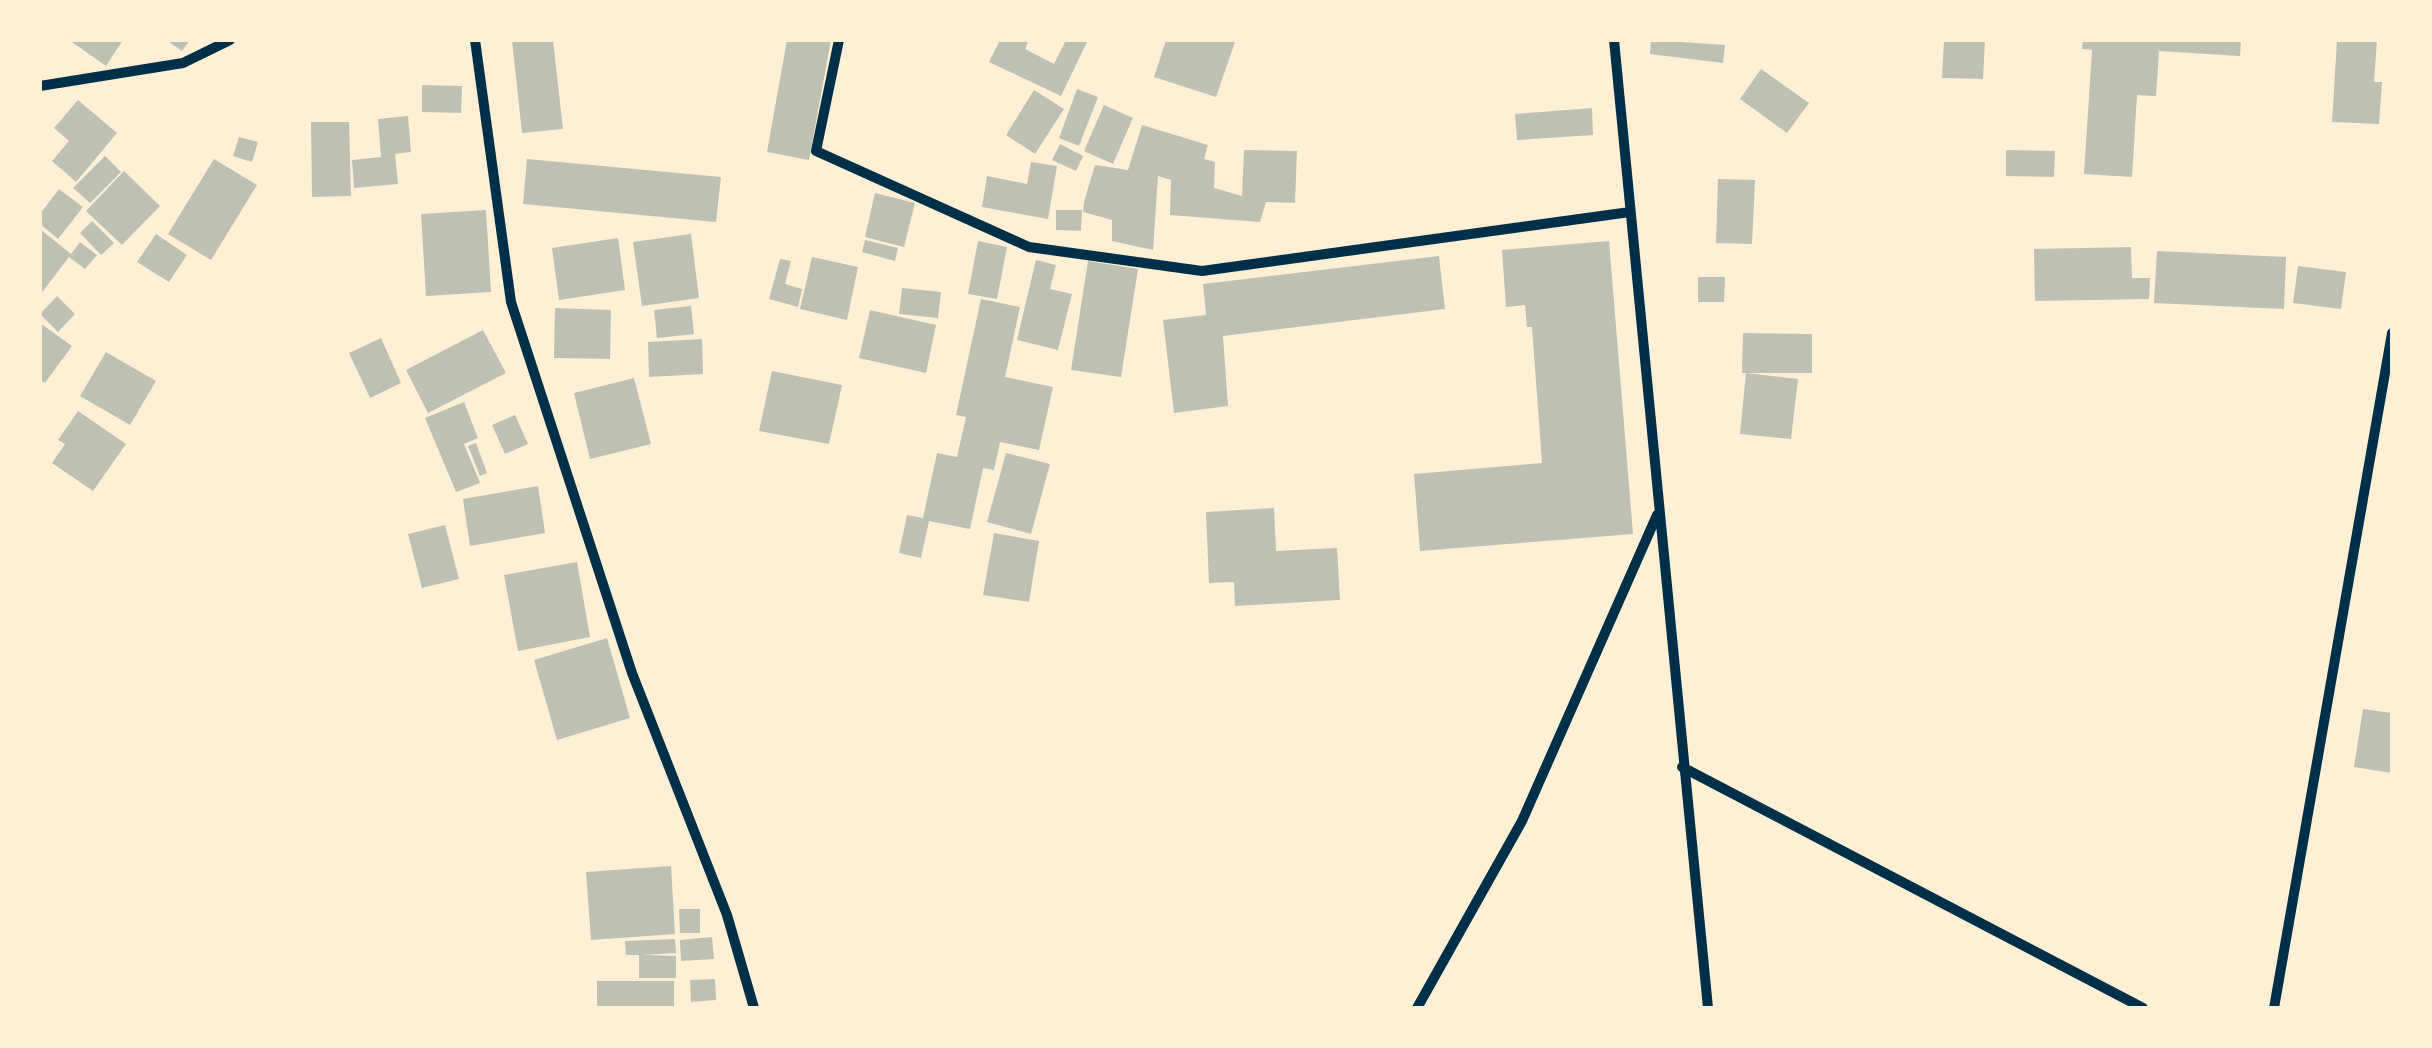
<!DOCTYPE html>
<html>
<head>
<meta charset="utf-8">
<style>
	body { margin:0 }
	#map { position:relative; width:2432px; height:1048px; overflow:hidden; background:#fdf0d5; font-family:"Zilla Slab",serif }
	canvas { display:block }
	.frame { position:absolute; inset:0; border:42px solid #fdf0d5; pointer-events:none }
</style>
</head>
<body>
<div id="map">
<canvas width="2432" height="1048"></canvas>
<div class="frame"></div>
</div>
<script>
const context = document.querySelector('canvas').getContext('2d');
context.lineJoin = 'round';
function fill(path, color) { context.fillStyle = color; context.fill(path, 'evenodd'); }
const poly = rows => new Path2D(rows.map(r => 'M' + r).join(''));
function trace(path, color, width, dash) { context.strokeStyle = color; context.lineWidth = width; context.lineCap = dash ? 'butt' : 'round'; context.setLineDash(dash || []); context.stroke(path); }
fill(poly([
	[69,40,123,40,106,66],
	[166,40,190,40,182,51],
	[512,40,553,40,563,129,522,133],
	[787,40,831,40,809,160,767,152],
	[1000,40,1029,40,1025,49,1054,64,1066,40,1088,40,1061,96,989,62],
	[1166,40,1235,42,1216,97,1154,77],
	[1651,40,1725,45,1723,63,1650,54],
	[1944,40,1985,40,1983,79,1942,78],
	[2083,40,2241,40,2240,56,2159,51,2156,96,2137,95,2132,177,2084,174,2092,50,2082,49],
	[2337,40,2377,40,2374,82,2382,82,2379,124,2332,122],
	[1761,69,1809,103,1787,133,1740,99],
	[422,85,462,86,461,113,422,112],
	[1077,89,1098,97,1079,146,1059,138],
	[1034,90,1064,109,1035,154,1006,135],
	[78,100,117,133,76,182,52,161,69,141,54,128],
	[1104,105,1133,118,1113,164,1084,151],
	[1592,108,1593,135,1517,140,1515,114],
	[408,116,411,152,395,154,398,184,354,188,352,160,381,157,378,119],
	[311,122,349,122,351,196,312,197],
	[1142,125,1208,145,1204,159,1215,162,1214,188,1242,196,1244,150,1297,151,1295,203,1266,202,1260,222,1170,215,1171,180,1158,176,1153,250,1112,241,1112,220,1083,212,1084,202,1095,165,1128,170],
	[239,137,258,142,252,162,233,156],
	[1060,144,1083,156,1076,171,1052,160],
	[2006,150,2055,151,2054,177,2006,176],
	[105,156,121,172,90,203,73,188],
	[214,159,257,185,211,260,168,234],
	[527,159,721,177,716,222,523,204],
	[1031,162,1057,166,1048,219,982,207,987,176,1027,184],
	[124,171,160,206,122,245,86,211],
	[1718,179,1755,180,1752,244,1716,243],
	[59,189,83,207,58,239,40,224,40,214],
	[875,193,915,203,904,247,865,237],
	[486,210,491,292,426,296,421,214],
	[1056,210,1082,210,1081,231,1056,230],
	[92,221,114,243,101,255,80,233],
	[40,229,71,254,80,242,97,255,85,269,69,257,40,295],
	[156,234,187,255,169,282,137,262],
	[691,234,699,298,642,306,633,242],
	[618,238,625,290,559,300,552,248],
	[865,240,898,248,895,261,862,252],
	[978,241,1007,247,997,299,968,294],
	[1609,241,1633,534,1420,551,1414,474,1542,463,1532,327,1527,327,1525,305,1506,307,1502,250],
	[2131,247,2132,278,2150,278,2149,299,2035,301,2034,249],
	[2157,251,2286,257,2284,309,2154,303],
	[1439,256,1445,309,1223,336,1228,406,1174,413,1163,320,1206,315,1203,284],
	[812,257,858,267,847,320,800,309],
	[780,259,791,261,785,284,802,289,798,307,769,299],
	[1036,260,1056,265,1050,289,1072,294,1058,350,1017,340],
	[1088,261,1138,269,1121,377,1071,370],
	[2298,266,2346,272,2341,309,2293,303],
	[1698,277,1725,277,1724,302,1698,302],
	[902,288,941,292,938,318,899,314],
	[57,296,75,314,58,332,40,314],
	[981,299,1020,307,1005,377,1053,387,1039,450,1000,442,994,470,983,468,970,529,929,521,921,558,899,553,907,515,923,518,937,453,957,457,966,417,956,415],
	[691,306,694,334,657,338,654,310],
	[555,308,611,310,610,359,554,358],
	[870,310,936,325,926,373,859,358],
	[40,323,72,346,45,383,40,380],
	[483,330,506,373,428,413,406,370],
	[1743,333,1812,334,1812,373,1742,373],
	[381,338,401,383,370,398,349,353],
	[702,339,703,374,649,377,648,342],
	[106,352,156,381,130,425,80,396],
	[772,371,842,385,829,444,759,431],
	[1746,373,1798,379,1791,439,1740,434],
	[634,378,651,444,590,459,574,393],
	[464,402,478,438,464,444,480,483,456,492,425,418],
	[78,411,126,444,93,491,52,463,65,444,58,440],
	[515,415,528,444,505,454,492,425],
	[476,443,487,473,480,476,468,446],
	[1006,453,1050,464,1031,534,987,522],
	[538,486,545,533,470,546,463,499],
	[1274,508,1276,551,1337,548,1340,600,1235,606,1234,582,1209,583,1206,512],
	[445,525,459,579,422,588,408,534],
	[994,533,1039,541,1029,602,983,595],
	[577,562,590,637,518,651,504,575],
	[607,638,630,718,557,740,534,660],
	[2363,709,2392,713,2392,773,2354,767],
	[671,866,675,934,591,940,586,872],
	[679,909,700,909,700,933,680,933],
	[712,937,714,959,681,961,680,940],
	[675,939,676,953,643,955,676,956,676,978,639,978,639,955,626,955,625,941],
	[715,979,716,1000,691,1002,690,980],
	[597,981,674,981,674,1008,597,1008]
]), '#bec0b2');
trace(poly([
	[475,40,511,302,632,673,727,915,754,1008],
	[839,40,816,151,1029,247,1202,271,1630,212],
	[1614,40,1708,1008],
	[40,86,183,63,230,40],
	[1682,767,2143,1008],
	[1417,1008,1522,821,1657,515],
	[2274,1008,2392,333]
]), '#003049', 10);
</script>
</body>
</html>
